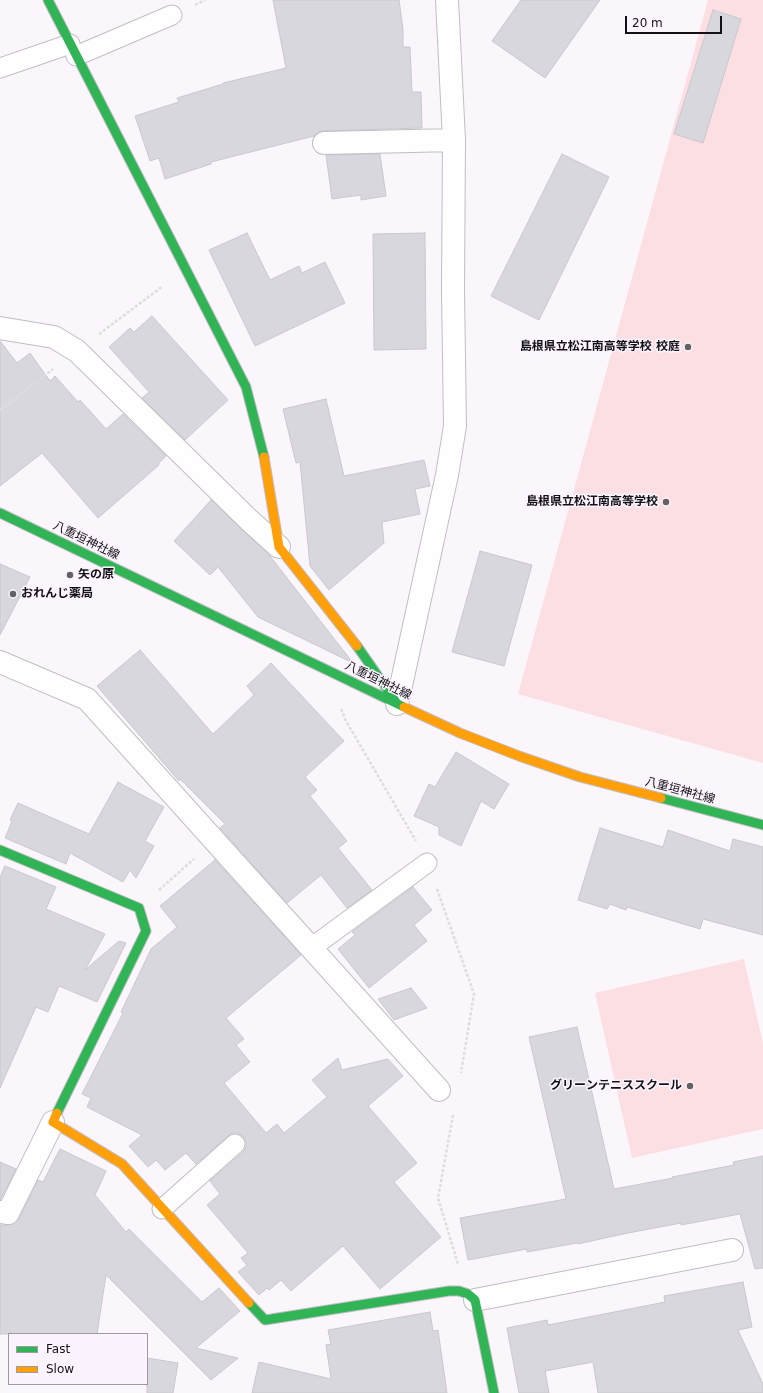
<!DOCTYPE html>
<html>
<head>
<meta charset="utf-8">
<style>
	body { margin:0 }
	#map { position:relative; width:763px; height:1393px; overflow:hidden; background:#faf6fc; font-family:"DejaVu Sans",sans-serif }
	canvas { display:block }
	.legend { position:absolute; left:8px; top:1333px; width:140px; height:52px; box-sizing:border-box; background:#fbf4fe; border:1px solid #9f99a1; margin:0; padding:5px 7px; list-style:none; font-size:12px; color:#141116 }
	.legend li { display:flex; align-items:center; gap:8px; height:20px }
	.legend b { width:20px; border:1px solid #9f99a1 }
	.scale { position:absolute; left:625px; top:16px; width:97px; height:18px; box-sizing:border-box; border:2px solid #141116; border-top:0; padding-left:5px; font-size:12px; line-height:14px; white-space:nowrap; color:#141116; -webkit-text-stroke:3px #fbf4fe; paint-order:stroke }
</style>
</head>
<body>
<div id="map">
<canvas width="763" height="1393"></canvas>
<ul class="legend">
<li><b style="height:5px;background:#30b455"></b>Fast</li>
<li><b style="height:5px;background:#ff9f0a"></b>Slow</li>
</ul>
<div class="scale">20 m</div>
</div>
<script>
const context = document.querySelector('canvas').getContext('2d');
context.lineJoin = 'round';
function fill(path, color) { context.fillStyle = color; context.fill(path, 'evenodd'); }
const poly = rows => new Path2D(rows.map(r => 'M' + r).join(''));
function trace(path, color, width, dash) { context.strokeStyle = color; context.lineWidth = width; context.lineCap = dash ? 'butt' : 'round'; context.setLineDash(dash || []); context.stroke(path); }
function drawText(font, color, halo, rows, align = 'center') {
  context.font = font + ' "DejaVu Sans","Noto Sans JP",sans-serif'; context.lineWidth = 3; context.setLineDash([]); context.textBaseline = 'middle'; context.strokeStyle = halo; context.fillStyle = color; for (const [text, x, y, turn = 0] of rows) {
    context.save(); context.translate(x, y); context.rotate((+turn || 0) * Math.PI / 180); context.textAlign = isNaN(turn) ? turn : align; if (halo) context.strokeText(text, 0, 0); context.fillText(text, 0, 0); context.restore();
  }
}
fill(poly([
	[708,0,763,0,763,763,518,694],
	[744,959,763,1044,763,1129,632,1158,595,993]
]), '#fcdfe2');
const building = poly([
	[273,0,399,0,403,29,403,47,410,47,412,92,421,92,422,128,323,131,318,132,314,136,211,162,211,164,165,179,159,158,150,161,135,116,179,102,177,98,223,84,223,83,286,68,273,0],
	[521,0,600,0,545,78,492,41,521,0],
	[713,10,741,19,703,143,674,134,713,10],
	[380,154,386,196,361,200,361,195,332,199,326,155,380,154],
	[562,154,609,177,539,320,491,296,562,154],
	[247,233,270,280,299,266,302,273,325,262,345,303,255,346,209,250,247,233],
	[425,233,426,349,374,350,373,234,425,233],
	[152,316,228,400,185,440,142,398,149,392,109,347,130,328,134,332,152,316],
	[0,341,17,363,30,353,50,381,55,376,78,402,80,400,106,429,123,414,166,456,158,464,159,465,98,518,42,453,0,486,0,341],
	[326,399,344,476,424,460,430,486,415,489,420,514,382,522,384,543,329,590,310,566,300,462,296,463,283,409,326,399],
	[211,500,270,556,353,663,258,617,218,567,210,575,174,541,211,500],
	[480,551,532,565,504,666,452,652,480,551],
	[0,564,30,577,0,635,0,564],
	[140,650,213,734,254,695,247,686,271,663,344,741,305,777,317,790,310,796,347,841,338,848,372,890,347,908,321,875,287,903,220,828,225,824,180,779,179,781,97,686,140,650],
	[456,752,509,784,494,809,481,801,461,846,439,835,439,827,414,816,429,784,435,787,456,752],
	[118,782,164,807,145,841,154,846,136,878,130,870,123,882,70,853,66,864,5,838,12,821,10,820,18,803,89,834,118,782],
	[600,828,663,847,668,830,730,851,733,839,763,847,763,935,703,919,700,929,627,907,626,910,610,904,607,909,578,900,600,828],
	[215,860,301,955,226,1018,244,1039,236,1045,250,1062,224,1083,266,1133,277,1124,284,1133,327,1097,312,1080,338,1058,342,1070,388,1059,403,1076,368,1106,417,1163,394,1182,441,1237,380,1289,343,1246,291,1291,281,1280,269,1290,267,1288,259,1295,238,1272,247,1265,241,1258,248,1253,207,1205,220,1194,210,1181,243,1152,246,1147,246,1142,243,1136,238,1133,233,1133,228,1136,196,1164,186,1153,165,1170,156,1160,148,1167,129,1146,142,1135,87,1107,91,1098,82,1094,123,1013,121,1012,151,949,177,927,160,906,215,860],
	[5,866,56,887,46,909,105,934,85,970,119,941,126,943,97,1002,59,986,48,1012,36,1007,0,1088,0,877,5,866],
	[413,887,432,910,414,925,427,941,369,988,338,949,355,935,352,932,413,887],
	[411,988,427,1008,394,1020,378,999,411,988],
	[577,1027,614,1189,673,1178,672,1177,734,1165,733,1162,763,1156,763,1268,755,1269,740,1214,681,1225,681,1223,623,1234,578,1244,577,1243,527,1252,527,1249,468,1260,460,1218,566,1199,529,1037,577,1027],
	[60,1149,106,1171,95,1195,126,1232,129,1229,202,1302,219,1288,240,1311,196,1348,238,1358,211,1380,106,1275,97,1334,0,1334,0,1225,7,1225,13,1224,19,1219,38,1180,43,1182,60,1149],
	[0,1162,16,1169,0,1200,0,1162],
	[743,1282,752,1327,738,1330,763,1384,763,1393,598,1393,593,1362,545,1371,549,1393,519,1393,507,1328,547,1320,548,1325,665,1302,664,1296,743,1282],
	[430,1312,433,1331,438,1330,447,1393,252,1393,259,1362,331,1379,326,1345,331,1344,328,1330,430,1312],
	[147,1358,178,1363,173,1393,147,1393,147,1358]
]);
fill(building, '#d8d7dd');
trace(building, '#cac8cd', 1);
const lane = poly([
	[76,56,172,15],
	[0,68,70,44],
	[311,948,427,863],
	[162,1209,235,1144]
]);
const street = poly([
	[324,143,454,140],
	[0,328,54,337,77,351,249,520,279,547],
	[0,662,87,699,439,1090],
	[397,704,447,475,455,426,453,290,454,140,447,0],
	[0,1212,8,1213,53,1122],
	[475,1300,732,1250]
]);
const fast = poly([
	[48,0,246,387,264,457],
	[0,513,404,707],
	[357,646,396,702],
	[661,798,763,825],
	[0,850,139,908,146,931,57,1113],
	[249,1303,265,1320,449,1291,459,1291,468,1294,475,1300,494,1393]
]);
const slow = poly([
	[264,457,279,547,357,646],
	[404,707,460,733,519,756,580,777,661,798],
	[57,1113,53,1122,122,1164,249,1303]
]);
trace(lane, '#c1bec3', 21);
trace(street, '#c1bec3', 24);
trace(fast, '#c1bec3', 11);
trace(slow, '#c1bec3', 11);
trace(poly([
	[195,5,205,0],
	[99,334,163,286],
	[0,410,53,369],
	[341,709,346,721,416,841],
	[437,889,474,994,461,1073],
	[159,890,194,859],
	[453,1115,438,1198,458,1264]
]), '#dedcde', 2.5, [3, 2]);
trace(lane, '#fefeff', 19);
trace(street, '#fefeff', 22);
trace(fast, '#30b455', 9);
trace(slow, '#ff9f0a', 9);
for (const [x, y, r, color] of [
	[688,347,4,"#646166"],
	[666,502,4,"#646166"],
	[70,575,4,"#646166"],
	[13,594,4,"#646166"],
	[690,1086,4,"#646166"]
]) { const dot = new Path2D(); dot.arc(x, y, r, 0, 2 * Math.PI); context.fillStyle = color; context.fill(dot); trace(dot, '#fbf4fe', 1.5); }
drawText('bold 12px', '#141116', '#fbf4fe', [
	["島根県立松江南高等学校 校庭",680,347],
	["島根県立松江南高等学校",658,502],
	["矢の原",78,575,"left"],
	["おれんじ薬局",21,594,"left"],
	["グリーンテニススクール",682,1086]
], 'right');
drawText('12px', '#141116', '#fbf4fe', [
	["八重垣神社線",86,541,26],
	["八重垣神社線",378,681,26],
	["八重垣神社線",680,791,15]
]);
</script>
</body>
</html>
